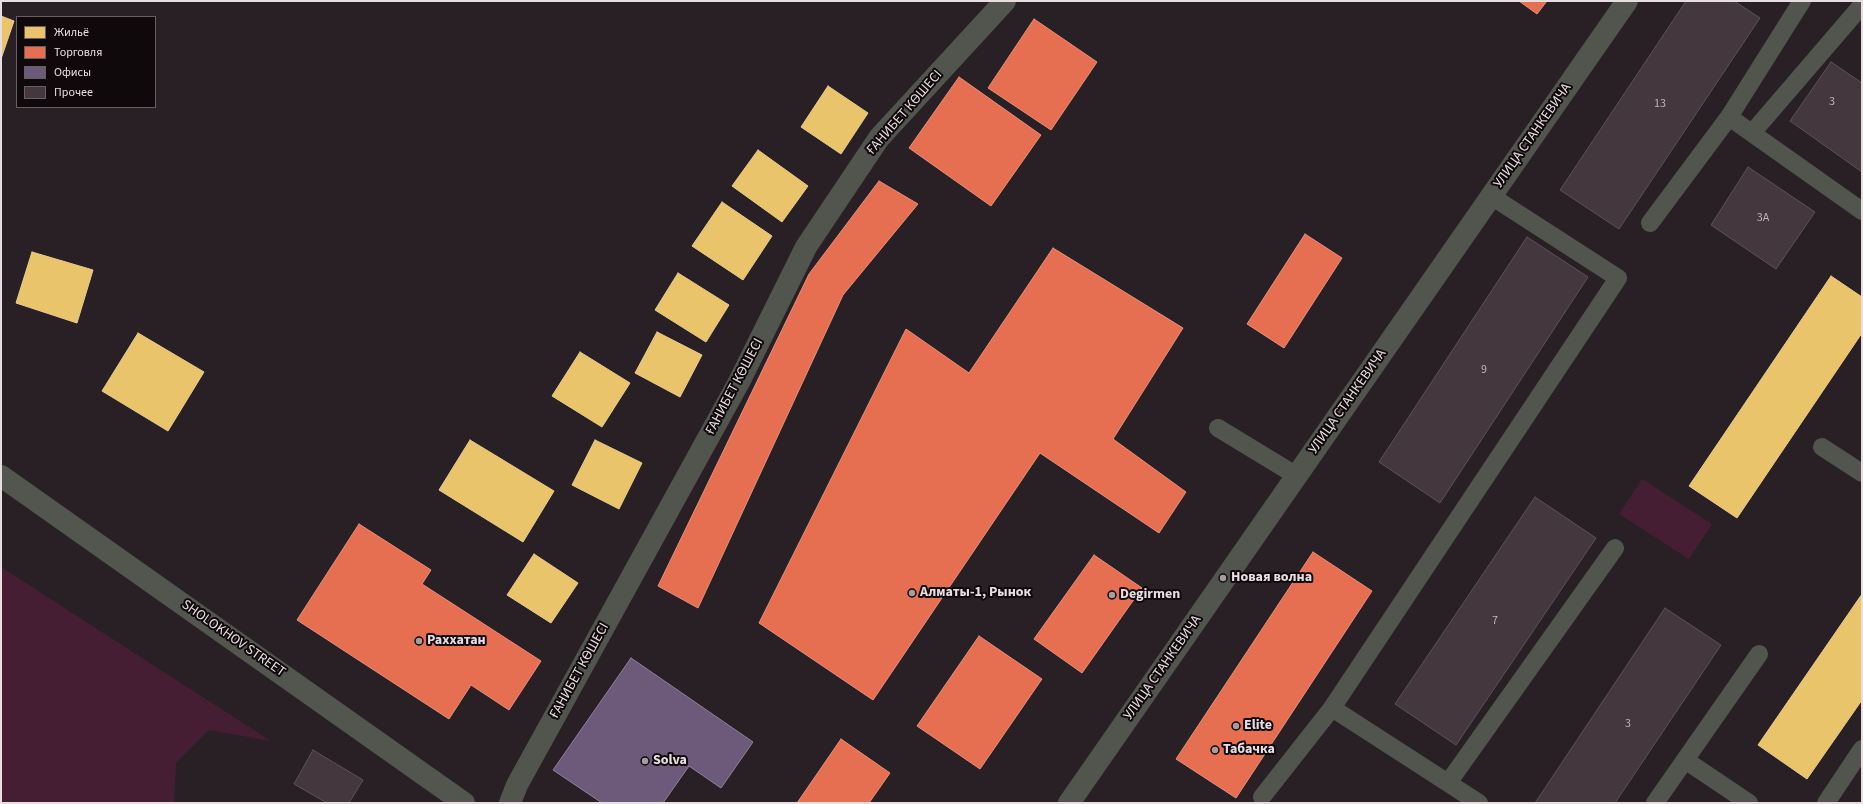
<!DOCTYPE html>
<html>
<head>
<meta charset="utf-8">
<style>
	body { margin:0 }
	#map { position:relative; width:1863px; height:804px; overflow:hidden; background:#282024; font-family:"Source Sans 3",sans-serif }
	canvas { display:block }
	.frame { position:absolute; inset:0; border:2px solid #e8dee2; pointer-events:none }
	.legend { position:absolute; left:16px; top:16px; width:140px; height:92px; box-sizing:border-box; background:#10090c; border:1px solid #665e62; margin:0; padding:5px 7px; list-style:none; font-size:12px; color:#e8dee2 }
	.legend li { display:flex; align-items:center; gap:8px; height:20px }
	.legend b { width:20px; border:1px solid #665e62 }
</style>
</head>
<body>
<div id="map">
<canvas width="1863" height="804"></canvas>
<div class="frame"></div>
<ul class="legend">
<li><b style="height:11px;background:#e9c46a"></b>Жильё</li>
<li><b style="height:11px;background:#e76f51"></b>Торговля</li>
<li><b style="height:11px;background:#6d597a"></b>Офисы</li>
<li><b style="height:11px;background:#44373e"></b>Прочее</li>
</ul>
</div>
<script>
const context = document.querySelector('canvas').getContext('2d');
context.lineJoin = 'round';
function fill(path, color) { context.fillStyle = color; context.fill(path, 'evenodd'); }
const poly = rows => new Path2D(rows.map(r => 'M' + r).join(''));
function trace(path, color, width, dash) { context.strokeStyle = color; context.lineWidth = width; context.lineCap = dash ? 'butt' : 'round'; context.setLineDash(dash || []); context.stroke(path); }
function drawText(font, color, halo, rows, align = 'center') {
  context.font = font + ' "Source Sans 3",sans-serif'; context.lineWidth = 4; context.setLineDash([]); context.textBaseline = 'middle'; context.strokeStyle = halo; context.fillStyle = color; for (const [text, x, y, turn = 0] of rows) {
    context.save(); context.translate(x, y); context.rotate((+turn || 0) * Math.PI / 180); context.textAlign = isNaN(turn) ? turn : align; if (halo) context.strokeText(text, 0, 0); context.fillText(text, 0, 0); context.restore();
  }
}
fill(poly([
	[1642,479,1712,524,1689,559,1619,514],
	[1,567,271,741,209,730,176,763,174,803,1,803]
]), '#461e34');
const homes = poly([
	[1,16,14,21,1,59,1,16],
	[828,86,868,113,841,154,801,127,828,86],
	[758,150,808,186,782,222,732,186,758,150],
	[722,202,772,236,743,280,692,246,722,202],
	[32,252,93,270,77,323,16,303,32,252],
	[678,273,729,305,706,342,655,310,678,273],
	[1831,276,1862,297,1862,333,1737,518,1689,486,1831,276],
	[657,332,702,355,680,397,635,373,657,332],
	[138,333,204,372,168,431,102,391,138,333],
	[580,352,630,383,602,427,552,396,580,352],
	[470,440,554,491,523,542,439,490,470,440],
	[595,440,642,463,619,509,572,485,595,440],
	[534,554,578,583,551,623,507,595,534,554],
	[1862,594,1862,700,1807,779,1758,745,1862,594]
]);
fill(homes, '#e9c46a');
trace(homes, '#e9cc8e', 1);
const shops = poly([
	[1519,1,1547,1,1537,14,1519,1],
	[1034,19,1097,62,1051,130,988,88,1034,19],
	[959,77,1041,135,991,206,909,148,959,77],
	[879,181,918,204,843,295,698,608,658,586,809,274,879,181],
	[1305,234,1342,258,1284,348,1247,324,1305,234],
	[1053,248,1183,328,1113,439,1186,492,1159,533,1040,453,873,700,759,623,906,329,969,373,1053,248],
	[359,524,431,570,422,584,541,661,509,710,471,685,449,719,297,620,359,524],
	[1313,552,1372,591,1236,798,1176,759,1313,552],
	[1094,555,1142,588,1082,673,1034,639,1094,555],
	[979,636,1042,679,980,769,917,726,979,636],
	[841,739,890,773,869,803,797,803,841,739]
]);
fill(shops, '#e76f51');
trace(shops, '#e7907c', 1);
const offices = poly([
	[631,658,753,742,721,788,689,766,663,803,602,803,553,770,631,658]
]);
fill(offices, '#6d597a');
trace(offices, '#928199', 1);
const building = poly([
	[1686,1,1734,1,1760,18,1619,229,1560,190,1686,1],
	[1831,62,1862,83,1862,172,1790,121,1831,62],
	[1748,167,1815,212,1776,269,1711,225,1748,167],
	[1527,237,1588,277,1440,503,1379,462,1527,237],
	[1535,497,1596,538,1456,745,1395,704,1535,497],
	[1665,608,1721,645,1615,803,1535,803,1665,608],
	[313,750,363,780,349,803,327,803,294,784,313,750]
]);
fill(building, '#44373e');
trace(building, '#5b5457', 1);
trace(poly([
	[1729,117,1862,211],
	[1752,133,1862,5],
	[1650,223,1729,117,1802,1],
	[1218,428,1297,476],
	[1822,447,1862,473],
	[1332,708,1479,803],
	[1685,760,1749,803],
	[1448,783,1615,548],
	[1262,797,1332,708,1618,278,1491,196],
	[1655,803,1759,654],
	[1826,803,1862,749]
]), '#52544e', 18);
trace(poly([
	[510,803,517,785,739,382,806,247,879,138,1005,1],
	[1069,803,1627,1]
]), '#52544e', 22);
trace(poly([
	[1,476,464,803]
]), '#53564e', 22);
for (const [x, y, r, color] of [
	[1223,578,4,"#a59ca0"],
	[912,593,4,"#a59ca0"],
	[1112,595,4,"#a59ca0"],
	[419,641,4,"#a59ca0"],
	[1236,726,4,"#a59ca0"],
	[1215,750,4,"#a59ca0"],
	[645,761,4,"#a59ca0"]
]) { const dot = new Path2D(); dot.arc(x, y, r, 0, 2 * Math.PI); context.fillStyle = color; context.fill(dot); trace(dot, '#10090c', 1.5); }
drawText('12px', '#bfb4b9', null, [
	["3",1832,102],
	["13",1660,104],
	["3А",1763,218],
	["9",1484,370],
	["7",1495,621],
	["3",1628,724]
]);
drawText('14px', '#e8dee2', '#10090c', [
	["ҒАНИБЕТ КӨШЕСІ",905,113,-49],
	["УЛИЦА СТАНКЕВИЧА",1533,136,-55],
	["ҒАНИБЕТ КӨШЕСІ",735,387,-62],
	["УЛИЦА СТАНКЕВИЧА",1348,402,-55],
	["SHOLOKHOV STREET",233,639,35],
	["УЛИЦА СТАНКЕВИЧА",1163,668,-55],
	["ҒАНИБЕТ КӨШЕСІ",580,671,-61]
]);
drawText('bold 14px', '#e8dee2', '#10090c', [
	["Новая волна",1231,578],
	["Алматы-1, Рынок",920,593],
	["Degirmen",1120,595],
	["Раххатан",427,641],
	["Elite",1244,726],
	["Табачка",1223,750],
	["Solva",653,761]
], 'left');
</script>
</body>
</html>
